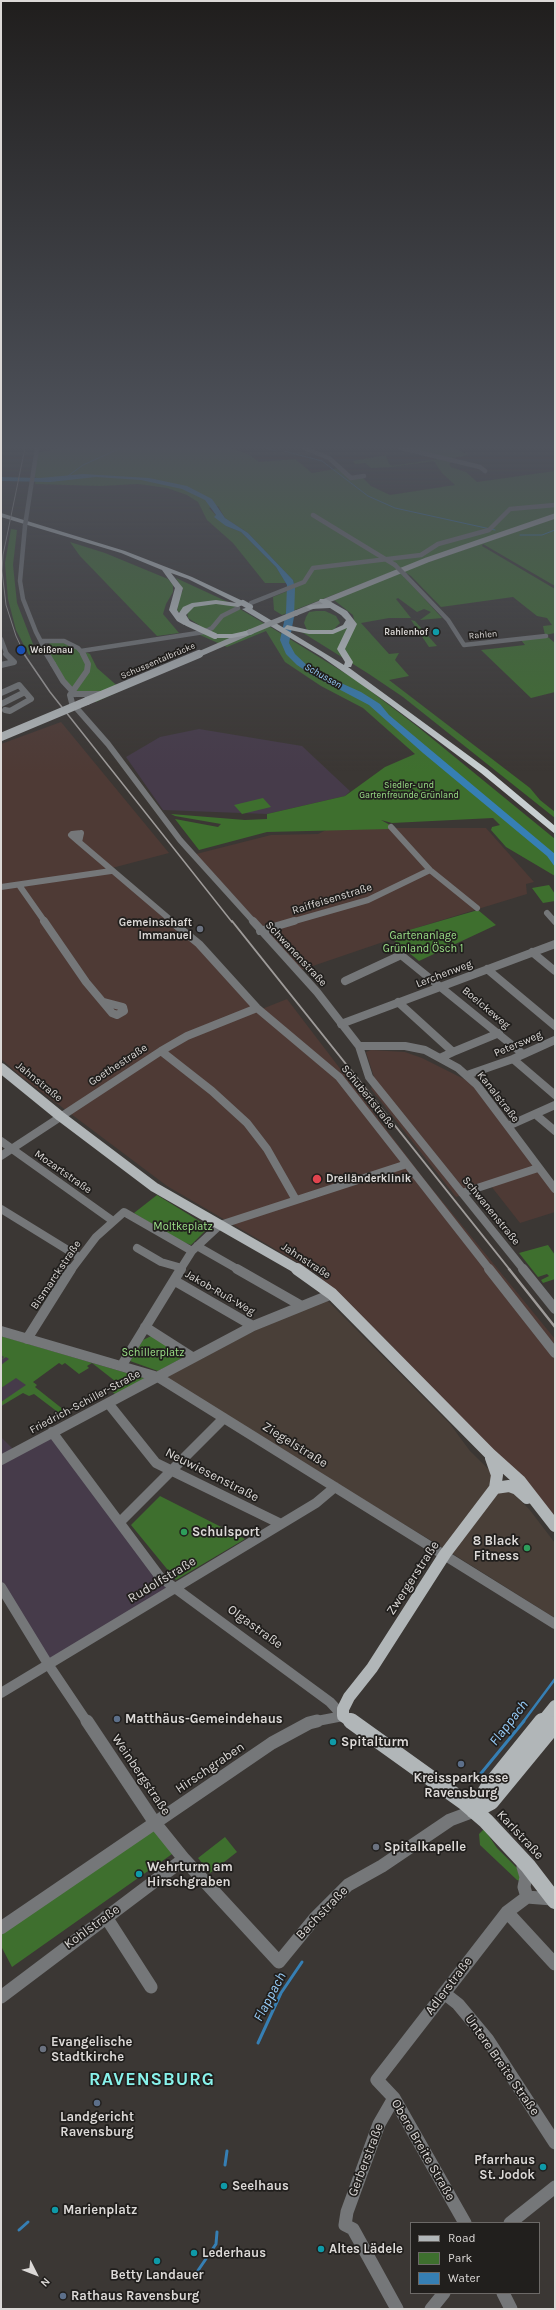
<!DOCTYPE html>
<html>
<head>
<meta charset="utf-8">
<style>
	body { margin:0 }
	#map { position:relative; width:556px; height:2310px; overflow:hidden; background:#3b3734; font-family:Karla,sans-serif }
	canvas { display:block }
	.frame { position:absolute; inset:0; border:2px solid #dcd9d7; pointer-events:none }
	.legend { position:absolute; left:410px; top:2222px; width:130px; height:72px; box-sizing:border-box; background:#211f1d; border:1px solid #6c6967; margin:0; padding:5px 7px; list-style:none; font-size:12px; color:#dcd9d7 }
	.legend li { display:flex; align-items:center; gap:8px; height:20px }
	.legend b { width:20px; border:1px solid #6c6967 }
	.north { position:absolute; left:16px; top:2254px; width:40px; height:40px; -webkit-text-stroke:3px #211f1d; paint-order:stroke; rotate:132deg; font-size:11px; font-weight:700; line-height:16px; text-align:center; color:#dcd9d7 }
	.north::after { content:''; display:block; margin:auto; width:14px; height:18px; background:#dcd9d7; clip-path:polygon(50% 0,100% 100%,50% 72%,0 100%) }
</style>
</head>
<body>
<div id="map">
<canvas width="556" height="2310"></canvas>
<div class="frame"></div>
<ul class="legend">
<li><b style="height:5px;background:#b1b6b8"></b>Road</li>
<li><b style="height:11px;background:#3e6f2e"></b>Park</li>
<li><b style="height:11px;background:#367fb4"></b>Water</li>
</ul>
<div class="north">N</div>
</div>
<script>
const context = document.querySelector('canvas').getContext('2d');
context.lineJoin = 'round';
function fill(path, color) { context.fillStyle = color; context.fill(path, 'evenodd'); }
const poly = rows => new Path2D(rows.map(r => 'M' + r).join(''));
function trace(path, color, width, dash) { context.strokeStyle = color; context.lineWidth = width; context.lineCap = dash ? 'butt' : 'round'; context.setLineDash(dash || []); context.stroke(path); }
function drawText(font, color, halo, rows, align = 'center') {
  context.font = font + ' Karla,sans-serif'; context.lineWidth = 3.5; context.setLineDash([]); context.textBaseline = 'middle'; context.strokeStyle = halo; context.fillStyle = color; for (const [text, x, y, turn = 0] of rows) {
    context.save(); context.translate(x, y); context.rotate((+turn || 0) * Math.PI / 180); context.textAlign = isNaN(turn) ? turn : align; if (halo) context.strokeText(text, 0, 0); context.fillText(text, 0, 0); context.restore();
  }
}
fill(poly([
	[324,1297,450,1424,470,1451,529,1509,555,1543,555,1618,442,1547,159,1377]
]), '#493f38');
fill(poly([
	[61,722,169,853,112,868,155,904,262,1009,287,999,425,1180,555,1339,555,1519,541,1501,384,1338,316,1273,167,1186,23,1078,1,1059,1,744],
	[369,828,486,828,534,882,526,884,527,894,393,935,392,939,301,970,196,854,271,835,318,834,326,830],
	[371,1050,405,1052,422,1058,472,1083,555,1194,555,1212,520,1223,491,1186,456,1197,371,1089,374,1077,366,1052]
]), '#4e3a35');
fill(poly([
	[199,729,302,746,350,791,345,796,267,814,163,810,126,757,160,737],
	[1,1341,31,1384,1,1407],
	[52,1432,174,1589,48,1664,1,1587,1,1437,16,1452]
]), '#463b4a');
fill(poly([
	[60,448,230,448,248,454,259,462,295,459,312,473,340,468,350,477,362,477,371,486,390,495,455,485,442,473,434,461,391,467,371,468,365,463,355,464,353,461,386,455,389,464,392,466,438,459,452,461,449,464,451,467,466,472,477,482,555,471,555,515,397,570,282,615,274,610,273,597,295,588,293,580,248,533,225,518,218,506,209,508,226,526,241,532,276,567,286,583,265,583,233,543,207,520,198,502,187,495,167,488,138,484,100,486,35,484,36,477,32,477,36,453],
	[408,448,454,448,469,455,446,459],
	[555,518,555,586,483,544,482,546,555,589,555,633,545,635,543,626,552,625,547,618,537,616,513,597,441,607,411,576,403,571],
	[11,529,17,530,13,565,17,603,36,652,35,654,29,655,16,630,8,599,5,563],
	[70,542,105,553,168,579,173,585,173,592,166,604,163,614,179,633,157,636,80,556],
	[400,572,442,618,420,620,431,612,424,609,417,612,398,598,396,599,411,618,389,618,361,623,389,654,399,653,395,660,409,676,389,680,530,788,540,800,555,812,555,818,403,697,369,674,300,631,325,633,355,624,353,615,334,600],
	[176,578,228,602,272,628,356,680,418,727,555,839,555,876,506,847,491,830,492,827,500,825,493,818,392,823,381,820,390,825,390,829,267,832,199,850,175,819,218,827,221,824,175,816,171,814,245,820,267,819,267,814,345,796,385,767,415,754,363,708,321,686,285,662,266,631,227,647,200,635,199,625,188,618,187,611,177,612,179,598,183,590],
	[316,611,325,611,336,616,340,623,335,628,337,629,328,631,307,630,304,623,306,617,309,612],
	[411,620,415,621,437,646,429,647],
	[548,637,555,643,555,692,531,698,481,650,525,645,521,640],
	[50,643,64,643,90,654,97,668,122,690,96,702,77,691,66,681,54,664,47,647],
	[263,798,271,807,242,814,234,805],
	[549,885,555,894,555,901,543,903,532,888],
	[478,910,496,925,419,961,392,939,392,935],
	[157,1195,209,1227,191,1245,178,1240,134,1213],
	[548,1245,555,1255,555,1279,543,1283,541,1280,549,1276,547,1274,538,1277,519,1253],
	[153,1335,186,1356,158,1371,130,1361,143,1340],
	[1,1336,147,1379,116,1395,108,1388,115,1381,92,1363,87,1366,89,1368,79,1374,65,1363,62,1365,59,1363,33,1382,37,1385,35,1387,64,1410,59,1413,34,1394,29,1396,23,1393,1,1406,1,1402,26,1385,16,1378,1,1388,1,1365,9,1359,6,1357,1,1360,4,1357,1,1355],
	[160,1496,245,1539,176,1580,131,1525],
	[154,1826,175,1852,12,1967,1,1946,1,1932],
	[484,1829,497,1848,517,1868,521,1881,517,1880,480,1845,479,1834],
	[225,1837,237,1852,210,1873,198,1858]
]), '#3e6f2e');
fill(poly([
	[83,474,149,478,187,486,212,499,225,518,248,533,293,580,295,588,294,617,289,643,295,654,312,670,361,692,380,704,389,715,555,854,555,867,547,856,423,753,369,705,312,675,297,665,286,654,280,640,286,613,287,585,276,567,241,532,226,526,214,517,216,515,205,500,182,489,141,480,96,477,50,482,1,481,1,477,40,478]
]), '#367fb4');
trace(poly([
	[266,448,276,451],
	[284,451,322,461,368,496,395,508,495,530],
	[68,476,83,465,121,448],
	[520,535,542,535,555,530]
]), '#367fb4', 1);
trace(poly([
	[523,1722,555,1679]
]), '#367fb4', 2.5);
trace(poly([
	[478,1777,524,1721],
	[258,2043,281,1993,302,1962],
	[225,2165,227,2151],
	[19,2230,28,2222],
	[197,2272,216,2244,217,2232]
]), '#367fb4', 3);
trace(poly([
	[304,448,329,458,351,478,364,476],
	[401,448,480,467,485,471],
	[313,515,395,565],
	[26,519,37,448],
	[25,526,20,581,23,599,36,632,48,655],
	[405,575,448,620,464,645,546,636],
	[251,603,304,582,313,568,421,555,438,544,489,530,510,509,555,505],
	[1,639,7,655],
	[41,641,64,641,78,648,84,655],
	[81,651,204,632,212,628,222,616,238,608]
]), '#757779', 4.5);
trace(poly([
	[47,654,53,664],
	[83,654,88,664,87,671,70,695,72,703,108,744,180,840,254,922],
	[1,665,14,662,6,654],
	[1,693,19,685,31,699,10,711,5,710],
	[75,694,102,694],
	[1,704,25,692],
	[391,827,430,870,477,908],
	[81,833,79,842,71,835,72,834,81,833],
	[79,842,173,922],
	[19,885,45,922],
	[1,887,111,871],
	[547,913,555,922],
	[291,922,368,900,430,870]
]), '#757779', 6);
trace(poly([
	[44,921,86,982,112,1013,117,1015,124,1011,123,1007,104,1002],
	[171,921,199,944,257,1008,339,1077,490,1270],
	[253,921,317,992,359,1046,369,1077,524,1270],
	[260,931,294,921],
	[398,949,401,955,523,1054],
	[532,952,555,971],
	[487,969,555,1026],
	[345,981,401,955],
	[398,1002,453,1052,440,1058],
	[341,1024,555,944],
	[359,1046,405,1046,425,1050,458,1068,477,1085,555,1189],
	[161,1051,212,1091,247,1123,267,1149,296,1200],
	[453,1052,499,1033],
	[513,1059,555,1095],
	[467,1075,513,1059,555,1040],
	[535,1114,555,1131],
	[508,1126,555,1105],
	[1,1141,113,1221],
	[1,1156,161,1051,187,1036,257,1008],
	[462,1193,538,1168],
	[1,1209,79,1257],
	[197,1246,239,1270],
	[137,1248,161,1262,182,1268],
	[71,1270,96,1237,124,1212,192,1251],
	[180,1270,192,1251,220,1225,407,1164]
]), '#757779', 8);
trace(poly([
	[237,1269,300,1305],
	[489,1269,555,1353],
	[523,1269,555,1309],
	[175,1281,253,1326],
	[145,1327,192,1357],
	[1,1331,158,1377,555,1624],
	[27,1339,71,1269],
	[122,1365,181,1269],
	[108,1403,156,1463,281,1524],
	[52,1432,160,1577,330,1702,343,1716],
	[1,1460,253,1326,332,1294],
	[120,1522,224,1418],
	[1,1587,48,1664,87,1722],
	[1,1693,316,1503,335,1487],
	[312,1722,343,1716]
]), '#757779', 10);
trace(poly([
	[87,1721,155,1823,184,1859,279,1962,315,1918,348,1885,382,1866,450,1820,474,1811],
	[523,1867,526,1877,524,1887,527,1897],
	[507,1912,555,1964],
	[106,1917,151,1987],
	[1,1928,272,1743,309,1723,317,1721],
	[444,1993,458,2004,488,2040,555,2143],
	[1,1997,184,1859],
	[394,2098,379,2124,347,2212,345,2225,353,2229,397,2309],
	[465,2223,394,2098,377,2080,507,1912,527,1897,552,1899],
	[510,2223,555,2187],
	[503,2293,511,2309],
	[431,2309,444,2293]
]), '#757779', 13);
trace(poly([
	[296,613,427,560,555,516],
	[197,655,250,632]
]), '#b1b6b8', 5.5);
trace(poly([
	[87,701,199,654]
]), '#b1b6b8', 8);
trace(poly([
	[1,1068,60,1116,154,1187,299,1270]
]), '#b1b6b8', 10);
trace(poly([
	[297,1269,332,1294,490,1454,520,1481,555,1526],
	[495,1488,509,1486,517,1489,527,1498],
	[352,1722,343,1716,343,1709,349,1697,372,1668,445,1554,495,1488,497,1475,491,1458],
	[542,1722,555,1706]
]), '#b1b6b8', 12);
trace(poly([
	[351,1721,464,1802,486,1821,528,1866,555,1901],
	[474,1811,487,1789,542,1721],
	[474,1811,491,1802,555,1724]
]), '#b1b6b8', 16);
fill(poly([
	[1,513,125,551,192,577,247,603,238,607,216,604,194,607,186,615,191,623,184,625,177,621,169,610,175,588,162,570,121,553,1,517,1,513],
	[171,573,188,579,236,603,216,600,192,603,183,607,179,613,177,610,183,588,171,573],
	[320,599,326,599,347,611,357,624,345,649,353,662,351,667,348,667,487,769,555,826,555,834,481,773,389,704,322,657,242,609,249,607,284,628,287,625,309,630,332,630,343,625,346,620,341,615,330,608,310,609,306,607,310,605,323,604,319,601,320,599],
	[347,628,337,649,345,662,344,665,285,629,309,634,333,634,347,628],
	[250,630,254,632,253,634,232,638,215,638,211,636,215,634,232,634,250,630]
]), '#c8cfd1');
trace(poly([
	[25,655,16,636,6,605,2,571,3,555,25,448]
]), '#9e9b99', 1);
trace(poly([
	[24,654,50,692,232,922]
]), '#9e9b99', 1.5);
trace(poly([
	[232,921,510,1270]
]), '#9e9b99', 2);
trace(poly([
	[509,1269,555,1327]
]), '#9e9b99', 2.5);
trace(poly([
	[25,526,26,519],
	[395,565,405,575]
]), '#757779', 4.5);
trace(poly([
	[53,664,63,681,75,694]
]), '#757779', 6);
trace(poly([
	[250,632,296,613]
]), '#b1b6b8', 5.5);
trace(poly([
	[1,737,87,701]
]), '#b1b6b8', 8);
trace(poly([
	[243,603,250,607],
	[187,623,215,636]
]), '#c8cfd1', 6);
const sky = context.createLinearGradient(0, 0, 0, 772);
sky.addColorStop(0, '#201e1d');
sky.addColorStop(0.58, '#4f535c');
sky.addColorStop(1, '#4f535c00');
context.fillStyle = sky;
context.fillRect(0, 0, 556, 772);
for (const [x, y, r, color] of [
	[436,632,4,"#0f9aa8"],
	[21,650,5,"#1a4fb4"],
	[200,929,4,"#6b7280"],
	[317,1179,5,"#e0444e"],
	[184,1532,4,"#2e9e5b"],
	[527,1548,4,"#2e9e5b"],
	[117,1719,4,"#5c6f8a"],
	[333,1742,4,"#0f9aa8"],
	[461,1764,4,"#5c6f8a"],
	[376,1847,4,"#6b7280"],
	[139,1874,4,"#0f9aa8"],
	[43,2049,4,"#6b7280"],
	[97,2103,4,"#5c6f8a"],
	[543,2167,4,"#0f9aa8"],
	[224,2186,4,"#0f9aa8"],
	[55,2210,4,"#0f9aa8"],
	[321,2249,4,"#0f9aa8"],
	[194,2253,4,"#0f9aa8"],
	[157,2261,4,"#0f9aa8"],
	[63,2296,4,"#5c6f8a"]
]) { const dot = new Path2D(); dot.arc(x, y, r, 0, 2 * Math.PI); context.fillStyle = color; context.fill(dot); trace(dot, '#211f1d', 1.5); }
drawText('bold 9px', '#dcd9d7', '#211f1d', [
	["Rahlenhof",428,632],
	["Weißenau",30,650,"left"]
], 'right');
drawText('9px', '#dcd9d7', '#211f1d', [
	["Rahlen",483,635,-5],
	["Schussentalbrücke",158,661,-23]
]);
drawText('9px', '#9ce288', '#211f1d', [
	["Siedler- und",409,785],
	["Gartenfreunde Grünland",409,795]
]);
drawText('italic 10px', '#96cbf7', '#211f1d', [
	["Schussen",323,676,29]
]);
drawText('11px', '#dcd9d7', '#211f1d', [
	["Raiffeisenstraße",332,899,-17],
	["Schwanenstraße",296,954,47],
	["Lerchenweg",444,974,-21],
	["Boelckeweg",486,1008,40],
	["Petersweg",518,1044,-23],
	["Goethestraße",118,1065,-33],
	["Jahnstraße",39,1082,39],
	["Schubertstraße",368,1097,51],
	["Kanalstraße",498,1097,52],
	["Mozartstraße",63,1172,35],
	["Schwanenstraße",491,1211,51],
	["Jahnstraße",306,1261,33],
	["Bismarckstraße",56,1275,-56],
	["Jakob-Ruß-Weg",220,1293,30],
	["Friedrich-Schiller-Straße",85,1402,-28]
]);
drawText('bold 11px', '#dcd9d7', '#211f1d', [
	["Gemeinschaft",192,923],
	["Immanuel",192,936],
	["Dreiländerklinik",326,1179,"left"]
], 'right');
drawText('11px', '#9ce288', '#211f1d', [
	["Gartenanlage",423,936],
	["Grünland Ösch 1",423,949],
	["Moltkeplatz",183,1227],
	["Schillerplatz",153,1353]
]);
drawText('13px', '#dcd9d7', '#211f1d', [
	["Ziegelstraße",295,1445,32],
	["Neuwiesenstraße",212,1475,27],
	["Zwergerstraße",413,1578,-57],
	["Rudolfstraße",162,1580,-31],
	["Olgastraße",255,1627,36],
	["Hirschgraben",210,1768,-34],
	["Weinbergstraße",141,1775,56],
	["Karlstraße",520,1835,47],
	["Bachstraße",322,1913,-46],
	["Kohlstraße",92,1927,-36],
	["Adlerstraße",449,1986,-53],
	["Untere Breite Straße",502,2065,55],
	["Obere Breite Straße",423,2150,60],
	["Gerberstraße",366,2160,-69]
]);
drawText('bold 13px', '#dcd9d7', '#211f1d', [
	["Schulsport",192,1532],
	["8 Black",519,1541,"right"],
	["Fitness",519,1556,"right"],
	["Matthäus-Gemeindehaus",125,1719],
	["Spitalturm",341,1742],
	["Kreissparkasse",461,1778,"center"],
	["Ravensburg",461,1793,"center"],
	["Spitalkapelle",384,1847],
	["Wehrturm am",147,1867],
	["Hirschgraben",147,1882],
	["Evangelische",51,2042],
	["Stadtkirche",51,2057],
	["Landgericht",97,2117,"center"],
	["Ravensburg",97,2132,"center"],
	["Pfarrhaus",535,2160,"right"],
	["St. Jodok",535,2175,"right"],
	["Seelhaus",232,2186],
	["Marienplatz",63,2210],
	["Altes Lädele",329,2249],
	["Lederhaus",202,2253],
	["Betty Landauer",157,2275,"center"],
	["Rathaus Ravensburg",71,2296]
], 'left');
drawText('italic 14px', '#96cbf7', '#211f1d', [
	["Flappach",509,1723,-52],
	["Flappach",270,1997,-62]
]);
context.letterSpacing = '1px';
drawText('bold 18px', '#88f2eb', '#211f1d', [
	["RAVENSBURG",152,2080]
]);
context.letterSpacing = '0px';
</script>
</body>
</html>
